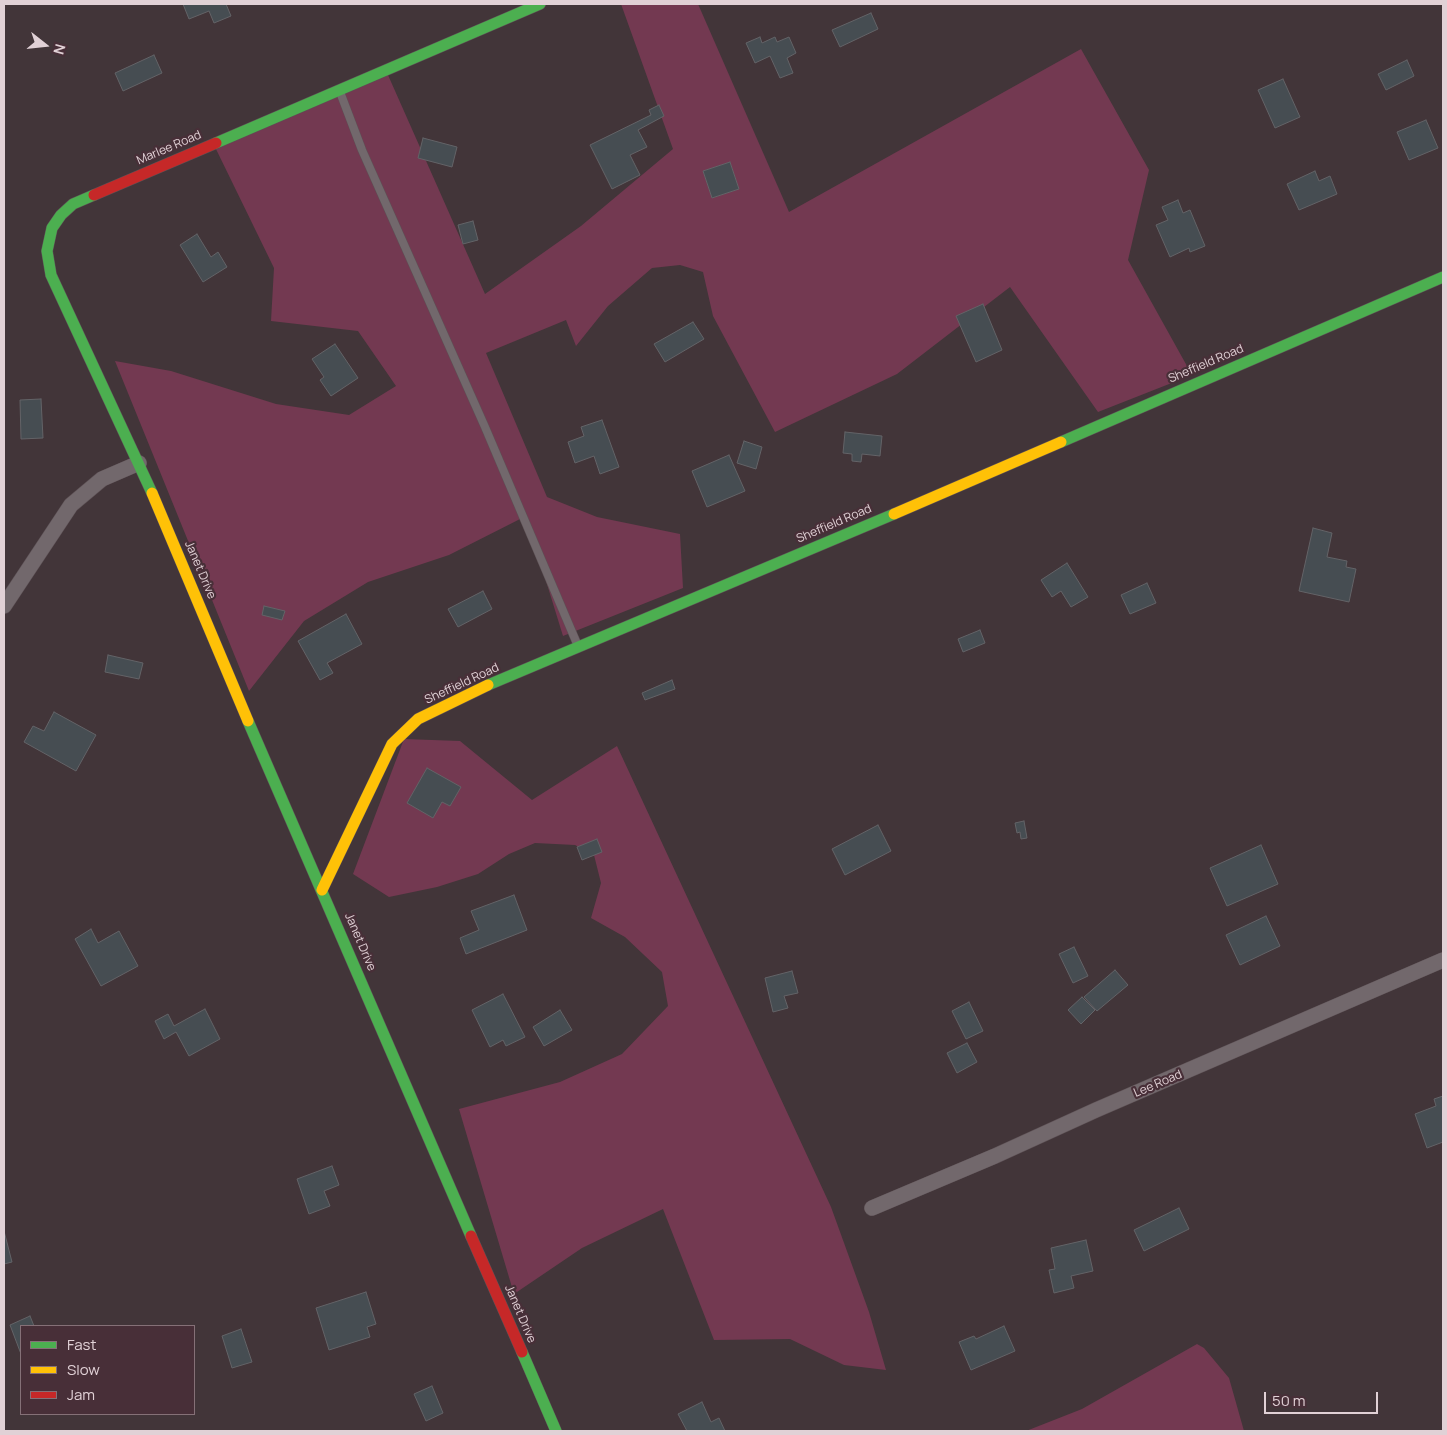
<!DOCTYPE html>
<html>
<head>
<meta charset="utf-8">
<style>
	body { margin:0 }
	#map { position:relative; width:1447px; height:1435px; overflow:hidden; background:#423539; font-family:Manrope,sans-serif }
	canvas { display:block }
	.frame { position:absolute; inset:0; border:5px solid #e1d1d6; pointer-events:none }
	.legend { position:absolute; left:20px; top:1325px; width:175px; height:90px; box-sizing:border-box; background:#482f38; border:1px solid #857077; margin:0; padding:6px 9px; list-style:none; font-size:15px; color:#e1d1d6 }
	.legend li { display:flex; align-items:center; gap:10px; height:25px }
	.legend b { width:25px; border:1px solid #857077 }
	.north { position:absolute; left:20px; top:20px; width:50px; height:50px; -webkit-text-stroke:4px #482f38; paint-order:stroke; rotate:106deg; font-size:14px; font-weight:700; line-height:20px; text-align:center; color:#e1d1d6 }
	.north::after { content:''; display:block; margin:auto; width:18px; height:22px; background:#e1d1d6; clip-path:polygon(50% 0,100% 100%,50% 72%,0 100%) }
	.scale { position:absolute; left:1264px; top:1392px; width:114px; height:22px; box-sizing:border-box; border:2px solid #e1d1d6; border-top:0; padding-left:6px; font-size:15px; line-height:18px; white-space:nowrap; color:#e1d1d6; -webkit-text-stroke:4px #482f38; paint-order:stroke }
</style>
</head>
<body>
<div id="map">
<canvas width="1447" height="1435"></canvas>
<div class="frame"></div>
<ul class="legend">
<li><b style="height:6px;background:#4caf50"></b>Fast</li>
<li><b style="height:6px;background:#ffc107"></b>Slow</li>
<li><b style="height:6px;background:#c62828"></b>Jam</li>
</ul>
<div class="north">N</div>
<div class="scale">50 m</div>
</div>
<script>
const context = document.querySelector('canvas').getContext('2d');
context.lineJoin = 'round';
function fill(path, color) { context.fillStyle = color; context.fill(path, 'evenodd'); }
const poly = rows => new Path2D(rows.map(r => 'M' + r).join(''));
function trace(path, color, width, dash) { context.strokeStyle = color; context.lineWidth = width; context.lineCap = dash ? 'butt' : 'round'; context.setLineDash(dash || []); context.stroke(path); }
function drawText(font, color, halo, rows, align = 'center') {
  context.font = font + ' Manrope,sans-serif'; context.lineWidth = 4.5; context.setLineDash([]); context.textBaseline = 'middle'; context.strokeStyle = halo; context.fillStyle = color; for (const [text, x, y, turn = 0] of rows) {
    context.save(); context.translate(x, y); context.rotate((+turn || 0) * Math.PI / 180); context.textAlign = isNaN(turn) ? turn : align; if (halo) context.strokeText(text, 0, 0); context.fillText(text, 0, 0); context.restore();
  }
}
fill(poly([
	[621,4,698,4,789,212,1081,49,1149,170,1128,260,1192,375,1098,412,1010,287,897,374,775,432,713,316,703,272,680,265,652,268,608,306,576,346,566,320,486,353,547,497,597,517,680,534,683,588,563,636,526,516,449,555,368,582,304,621,249,691,115,361,171,371,276,404,349,415,396,386,358,331,271,321,274,268,214,145,384,66,485,294,581,226,673,149],
	[404,739,460,741,532,800,617,746,831,1207,869,1312,886,1370,844,1365,790,1339,714,1340,663,1209,582,1248,514,1294,459,1109,560,1082,622,1054,668,1006,662,972,625,937,591,918,601,883,594,855,575,845,535,843,509,854,478,874,437,887,389,897,353,874],
	[1197,1344,1204,1348,1229,1378,1244,1431,1026,1431,1082,1409]
]), '#733951');
const building = poly([
	[183,4,226,4,231,16,214,23,209,11,189,19,183,4],
	[871,13,878,29,840,47,832,30,871,13],
	[760,37,762,43,775,37,777,42,789,37,796,53,787,58,793,73,780,78,770,56,755,63,746,43,760,37],
	[154,55,162,73,123,91,115,73,154,55],
	[1407,60,1414,76,1386,90,1378,74,1407,60],
	[1283,79,1300,117,1275,128,1258,90,1283,79],
	[659,105,664,116,638,130,647,147,630,155,640,175,612,189,590,145,651,115,649,110,659,105],
	[1426,120,1438,148,1409,160,1397,132,1426,120],
	[423,138,457,147,452,167,418,158,423,138],
	[730,162,739,189,712,198,703,171,730,162],
	[1315,171,1319,181,1330,176,1337,194,1299,210,1287,184,1315,171],
	[1178,200,1183,213,1190,210,1205,246,1190,252,1189,248,1170,257,1156,225,1168,220,1162,207,1178,200],
	[473,221,478,240,463,244,458,225,473,221],
	[197,234,211,257,218,252,227,267,203,282,180,245,197,234],
	[983,304,1002,350,976,362,956,316,983,304],
	[693,322,704,339,665,362,654,344,693,322],
	[335,344,358,378,331,396,320,380,324,377,312,359,335,344],
	[41,399,43,438,21,439,20,400,41,399],
	[602,420,619,467,600,474,594,456,575,463,568,442,584,436,581,427,602,420],
	[845,432,882,436,880,456,862,454,861,462,852,461,852,454,843,453,845,432],
	[744,441,762,447,756,469,737,463,744,441],
	[729,455,745,491,707,507,692,471,729,455],
	[1313,528,1332,533,1327,557,1347,561,1346,567,1356,569,1349,602,1299,591,1313,528],
	[1067,563,1088,597,1071,607,1061,591,1052,597,1041,580,1067,563],
	[1147,583,1156,603,1130,614,1121,595,1147,583],
	[483,591,492,609,458,627,448,609,483,591],
	[264,606,285,611,282,620,262,615,264,606],
	[346,614,362,644,327,663,333,673,320,680,298,641,346,614],
	[980,630,985,643,963,652,958,639,980,630],
	[108,655,143,663,139,679,105,672,108,655],
	[672,680,675,689,645,700,642,693,672,680],
	[54,712,96,735,76,771,24,742,33,726,44,731,54,712],
	[427,768,461,787,450,806,442,802,433,818,407,803,427,768],
	[1024,821,1027,838,1021,839,1020,832,1017,833,1015,823,1024,821],
	[878,825,891,851,845,875,832,849,878,825],
	[597,839,602,852,582,860,577,847,597,839],
	[1261,845,1278,884,1227,906,1210,868,1261,845],
	[514,895,527,930,466,954,460,938,479,930,471,911,514,895],
	[1266,916,1280,946,1240,965,1226,935,1266,916],
	[91,929,98,943,119,931,138,966,101,986,75,939,91,929],
	[1074,947,1088,976,1073,983,1059,954,1074,947],
	[1115,970,1128,985,1097,1011,1084,997,1115,970],
	[792,971,798,993,784,996,788,1008,773,1012,765,978,792,971],
	[503,994,525,1037,506,1046,503,1040,490,1047,472,1010,503,994],
	[1082,997,1095,1010,1081,1024,1068,1010,1082,997],
	[969,1002,983,1031,966,1039,952,1011,969,1002],
	[205,1009,220,1039,189,1056,176,1032,164,1039,155,1021,168,1014,174,1026,205,1009],
	[560,1010,572,1030,544,1046,533,1027,560,1010],
	[967,1043,977,1062,957,1073,947,1053,967,1043],
	[1443,1096,1443,1142,1427,1148,1415,1114,1436,1106,1434,1099,1443,1096],
	[332,1166,339,1185,324,1191,330,1206,309,1214,297,1179,332,1166],
	[1179,1208,1189,1229,1144,1251,1134,1230,1179,1208],
	[4,1231,12,1262,4,1264,4,1231],
	[1086,1240,1093,1271,1071,1276,1074,1288,1054,1293,1049,1270,1055,1269,1051,1248,1086,1240],
	[366,1292,376,1324,367,1327,370,1337,329,1350,316,1308,366,1292],
	[30,1316,34,1326,21,1326,21,1354,10,1325,30,1316],
	[1004,1326,1015,1351,971,1370,959,1342,974,1336,976,1339,1004,1326],
	[241,1329,252,1362,232,1368,222,1336,241,1329],
	[432,1386,443,1413,426,1421,414,1394,432,1386],
	[702,1402,711,1422,719,1418,725,1431,687,1431,678,1414,702,1402]
]);
fill(building, '#464d52');
trace(building, '#636367', 1);
const lane = poly([
	[340,92,362,150,485,427,578,646]
]);
const street = poly([
	[4,606,71,505,102,479,139,463],
	[872,1208,995,1156,1096,1110,1443,960]
]);
const fast = poly([
	[216,143,540,4],
	[94,195,73,204,61,215,52,228,47,251,51,275,152,493],
	[1061,442,1443,277],
	[488,685,894,514],
	[248,721,471,1236],
	[522,1352,556,1431]
]);
const slow = poly([
	[152,493,248,721],
	[894,514,1061,442],
	[322,890,392,744,418,719,488,685]
]);
const jam = poly([
	[94,195,216,143],
	[471,1236,522,1352]
]);
trace(lane, '#5d5155', 9);
trace(street, '#5d5155', 16);
trace(fast, '#5d5155', 12);
trace(slow, '#5d5155', 12);
trace(jam, '#5d5155', 12);
trace(lane, '#72686c', 8);
trace(street, '#72686c', 15);
trace(fast, '#4caf50', 11);
trace(slow, '#ffc107', 11);
trace(jam, '#c62828', 11);
drawText('12px', '#e1d1d6', '#482f38', [
	["Marlee Road",169,148,-23],
	["Sheffield Road",1206,364,-23],
	["Sheffield Road",834,524,-23],
	["Janet Drive",200,570,67],
	["Sheffield Road",462,684,-25],
	["Janet Drive",360,942,67],
	["Lee Road",1158,1084,-23],
	["Janet Drive",520,1314,67]
]);
</script>
</body>
</html>
